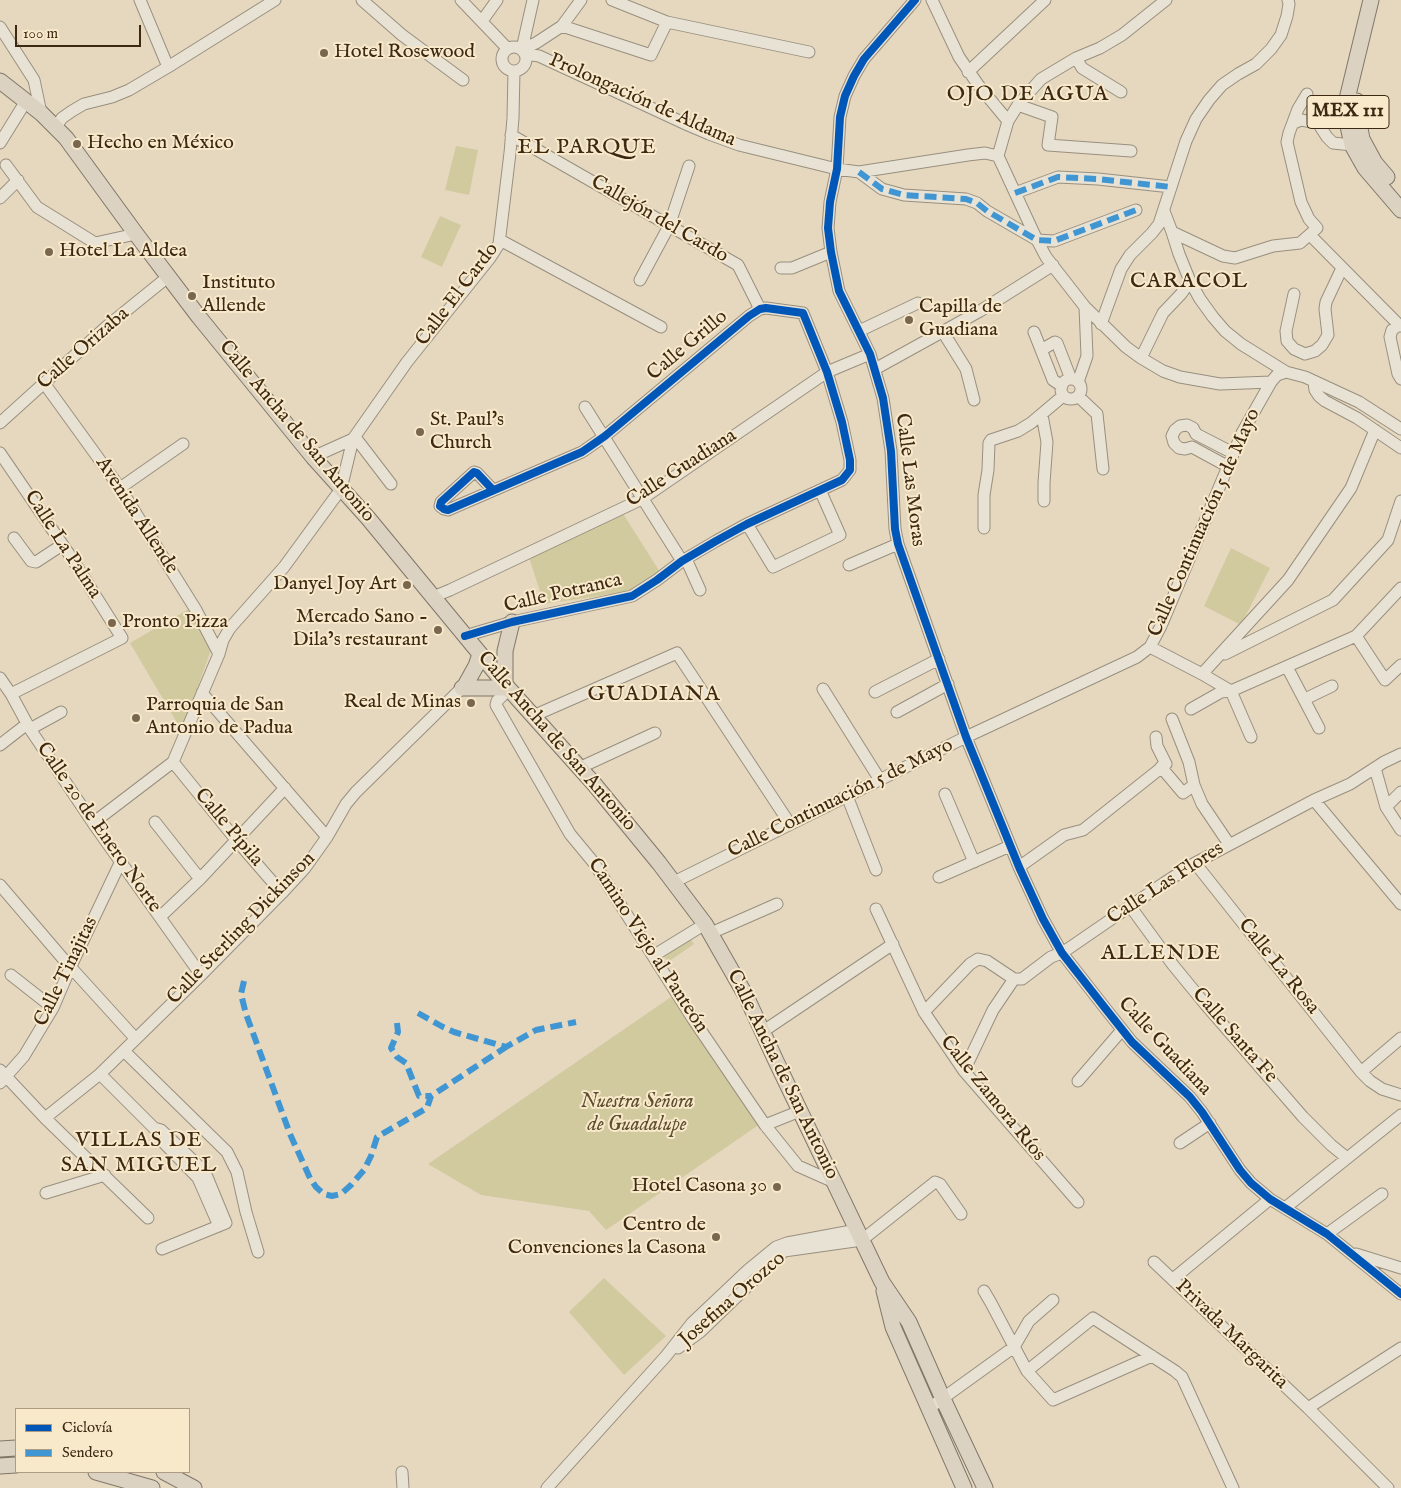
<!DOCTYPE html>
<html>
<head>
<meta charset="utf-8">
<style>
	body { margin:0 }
	#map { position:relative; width:1401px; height:1488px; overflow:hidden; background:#e5d8be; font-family:"IM FELL English",serif }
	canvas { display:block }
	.legend { position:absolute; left:15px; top:1408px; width:175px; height:65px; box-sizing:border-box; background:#f8e9ca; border:1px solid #ad9c81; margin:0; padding:6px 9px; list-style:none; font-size:15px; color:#3d2913 }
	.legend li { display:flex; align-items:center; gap:10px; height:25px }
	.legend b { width:25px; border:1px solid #ad9c81 }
	.scale { position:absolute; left:15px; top:25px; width:126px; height:22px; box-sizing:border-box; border:2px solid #3d2913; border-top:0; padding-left:6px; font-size:15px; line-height:18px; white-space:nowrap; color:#3d2913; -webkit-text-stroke:4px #f8e9ca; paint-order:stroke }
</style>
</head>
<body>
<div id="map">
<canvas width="1401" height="1488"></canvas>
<ul class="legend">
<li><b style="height:6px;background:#0057b8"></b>Ciclovía</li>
<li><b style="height:6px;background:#3f96d3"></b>Sendero</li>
</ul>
<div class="scale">100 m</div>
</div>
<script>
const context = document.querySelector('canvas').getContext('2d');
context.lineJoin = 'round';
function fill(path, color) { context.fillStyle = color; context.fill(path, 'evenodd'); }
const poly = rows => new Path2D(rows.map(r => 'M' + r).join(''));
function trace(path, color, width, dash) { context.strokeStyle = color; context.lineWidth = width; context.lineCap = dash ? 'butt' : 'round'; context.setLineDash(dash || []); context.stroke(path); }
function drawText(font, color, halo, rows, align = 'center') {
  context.font = font + ' "IM FELL English",serif'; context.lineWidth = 4; context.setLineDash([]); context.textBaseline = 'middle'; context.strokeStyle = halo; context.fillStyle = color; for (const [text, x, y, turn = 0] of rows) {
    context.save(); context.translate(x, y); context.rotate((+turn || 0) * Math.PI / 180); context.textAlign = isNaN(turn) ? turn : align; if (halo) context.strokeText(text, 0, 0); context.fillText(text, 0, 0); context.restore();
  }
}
fill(poly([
	[456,146,478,150,469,195,445,190],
	[440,216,461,225,442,267,421,257],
	[622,512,660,572,630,593,612,594,544,604,529,557],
	[1231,548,1270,568,1241,625,1204,606],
	[192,607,211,650,182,731,130,643],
	[689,936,694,944,668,962,662,954],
	[671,997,760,1124,606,1230,589,1211,481,1195,428,1164],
	[604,1278,666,1336,624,1375,569,1312]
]), '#d2ca9f');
const minor = poly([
	[140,0,168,67],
	[362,0,402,35,463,80],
	[461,0,507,48],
	[612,0,667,22,809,52],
	[915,0,864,59,854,76,845,96,840,117,837,169,830,202,828,228,831,252,839,291,870,354,883,398,891,451,895,529,898,544,966,737,1019,867,1043,919,1062,953,1105,1008,1132,1042,1190,1097,1202,1112,1240,1170,1251,1183,1270,1199,1327,1234,1401,1294],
	[932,0,959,57,979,86,1008,121],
	[482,21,497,0],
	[562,26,651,55,667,22],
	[0,27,34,80,41,113],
	'502 59a12 12 0 1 1 24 0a12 12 0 1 1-24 0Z',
	[522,49,536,43,562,26,581,0],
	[522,49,533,0],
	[525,54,539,56,688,125,709,134,739,145,837,169,859,172,968,155,985,153,998,156,1037,240,1046,257,1085,307,1126,347,1141,358,1163,371,1180,377,1220,384,1271,382],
	[1076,58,1082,68,1121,92],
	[968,72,1045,0],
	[1018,105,1052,117,1048,145,1131,151],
	[1294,123,1301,120,1318,123,1327,137,1333,143,1352,145],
	[56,127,62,118,72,111,84,104,112,97,129,90,168,67,275,0],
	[511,135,738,265,760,309],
	[0,143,26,101],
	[998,156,1008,121,1018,105,1041,79,1076,58,1100,48,1122,35,1166,0],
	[6,165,37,207,95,243,136,234],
	[859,172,882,189,904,195,966,199,977,203,987,211,1037,240,1054,241,1136,210],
	[1015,193,1058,177,1098,179,1171,187],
	[0,198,18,180],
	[1164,211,1172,232,1179,254,1190,281,1200,299,1213,317,1225,331,1241,344,1286,372],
	[1172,232,1223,256,1235,258,1273,246,1300,243,1317,228,1309,219,1301,202,1287,142,1289,133,1298,109,1307,94],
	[1310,235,1399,325],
	[500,240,661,327],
	[781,268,792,268,831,252],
	[640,280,669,226,689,166],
	[1294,294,1286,331,1287,341,1294,349,1305,354],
	[1101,324,1121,269,1130,255,1152,233,1159,224,1186,141,1196,119,1209,100,1222,85,1238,74,1256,64,1271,49,1281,35,1287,16,1289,4,1288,0],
	[1401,326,1399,325,1392,330,1390,337,1398,374,1401,379],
	[859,331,918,303],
	[943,332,966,369,974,400],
	[1034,332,1053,380,1062,386],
	[1041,350,1055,342,1057,343,1071,379],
	[1305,354,1315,351,1322,345,1328,335,1325,309,1326,302,1342,268],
	[1141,358,1163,313,1181,294,1190,281],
	[875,369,980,311,1053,265],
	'1061 389a10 10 0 1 1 20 0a10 10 0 1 1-20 0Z',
	[1078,382,1087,356,1085,307],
	[1314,382,1315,390,1319,396,1325,401,1357,418,1401,448],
	[44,383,120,488,196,610,219,654],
	[1078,396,1097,414,1103,469],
	[585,407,682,561],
	[1042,415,1047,442,1044,483,1044,501],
	[0,423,106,327,169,276],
	[355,437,391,484],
	[0,453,71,557,122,638,11,694],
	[313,457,353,439],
	[1227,466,1192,447,1185,449,1179,448,1174,443,1172,436,1175,430,1180,426,1187,425,1193,428,1196,434,1233,453],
	[120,488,183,444],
	[747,524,773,567,840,535,820,490],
	[984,528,984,495,988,470,989,443,991,440,1018,431,1031,423,1063,396],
	[14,538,31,561,36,562,62,545],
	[686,559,700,590],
	[849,565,898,544],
	[433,597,450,590,642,499,827,372,870,354],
	[465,636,512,622,632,596,657,580,682,561,716,541,747,524,842,480,850,470,850,460,842,422,827,372,803,313,766,308,760,309,749,316,605,436,582,452,448,510,444,509,440,506,441,502,474,472,477,473,493,490],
	[1356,636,1385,680,1401,665],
	[1150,647,1202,674,1231,691,1251,737],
	[1225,654,1333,600,1388,540,1401,501],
	[1287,667,1319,728],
	[1202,674,1288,580,1351,488,1375,430],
	[0,678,11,694,30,729,93,823,201,975],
	[509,689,497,701,496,705,570,834,594,863,693,1019,765,1125,798,1166,834,1182],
	[823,689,880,780],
	[875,692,939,659],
	[202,693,327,837],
	[1305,699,1332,686],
	[1191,709,1221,692,1231,691,1356,636,1401,588],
	[897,712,948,684],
	[533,716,677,653,790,824],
	[1172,719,1189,762,1194,785],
	[30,729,61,712],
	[0,745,27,724],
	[173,762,237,841,282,893],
	[1161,767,1183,793,1194,785,1202,804,1229,844],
	[579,768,655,733],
	[1375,768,1386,807,1401,830],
	[945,794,974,862],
	[847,796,876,870],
	[1314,800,1401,904],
	[1386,807,1401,792],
	[155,822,200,879],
	[93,823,173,762,219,654,223,640,230,628,284,567,341,489,353,439,407,362,490,258,499,244,510,153,513,118,514,71],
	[1195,863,1361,1072,1370,1081,1382,1089,1401,1095],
	[1019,867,1064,835,1083,830,1166,764,1157,746,1156,737],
	[939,877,1010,846],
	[674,882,966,737,1137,657,1150,647,1161,626,1242,433,1271,382,1277,375,1286,372,1305,377,1359,402,1401,429],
	[0,885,65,961,135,1038],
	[1130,906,1173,965,1205,1004,1303,1117,1331,1145,1347,1158],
	[876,909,924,1012,964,1071,1078,1202],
	[160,917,200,879,285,788],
	[711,933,777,904],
	[653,956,705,924],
	[11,975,53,1008],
	[924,1012,970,964,978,959,987,961,1014,979,1022,979,1051,957,1062,953,1164,883,1195,863,1314,800,1350,784,1384,762,1401,754],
	[762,1032,893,944],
	[124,1051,227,1152,237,1172,246,1212,258,1252],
	[0,1070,45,1118,148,1218],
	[964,1071,993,1010,1014,979],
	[1361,1072,1401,1038],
	[100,1074,154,1128,161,1130,205,1172,226,1223,162,1249],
	[1078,1081,1122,1030],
	[0,1083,24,1056,53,1008,71,966,121,861],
	[45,1118,100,1074,201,975,282,893,305,868,327,837,346,804,356,792,467,683],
	[765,1125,800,1111],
	[163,1142,198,1178,219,1226],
	[1180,1143,1210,1123],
	[46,1193,105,1175],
	[1285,1208,1401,1115],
	[1327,1234,1382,1194],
	[1356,1254,1401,1268],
	[1154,1262,1308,1408,1388,1488],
	[1173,1279,1270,1199],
	[984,1291,991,1303,1027,1371,1053,1400,1152,1356],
	[678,1348,700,1332,784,1251,862,1240,935,1182,940,1184,961,1214],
	[1027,1371,1093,1318,1175,1371,1182,1377,1233,1488],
	[1308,1408,1401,1348],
	[928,1409,1014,1347,1029,1321,1053,1300],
	[402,1472,403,1488],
	[547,1488,666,1356,692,1323,748,1270,776,1247,787,1243,857,1230]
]);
const major = poly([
	[1371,0,1347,99,1348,126,1352,145,1365,168,1401,210],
	[0,81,41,113,66,138,136,234,199,317,313,457,368,518,509,689,595,785,659,863,705,924,746,996,776,1061,882,1282,909,1322,943,1399,985,1488],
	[1357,101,1358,118,1362,139,1375,163,1387,177],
	[466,684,476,666,480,654],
	[505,685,505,651,512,622],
	[462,688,508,688],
	[884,1291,893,1327,964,1488],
	[0,1449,16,1448],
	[0,1466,16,1465],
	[96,1472,152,1488],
	[164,1472,194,1488]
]);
trace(minor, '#998f7e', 13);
trace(major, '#817768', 17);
trace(minor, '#e8e2d5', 11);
trace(major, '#dcd2c1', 15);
trace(poly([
	[859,172,882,189,904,195,966,199,977,203,987,211,1037,240,1054,241,1136,210],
	[1015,193,1058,177,1098,179,1171,187],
	[244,981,241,994,246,1014,290,1134,310,1178,316,1187,324,1194,332,1196,341,1194,351,1185,364,1170,371,1156,377,1137,427,1108,431,1096,506,1047],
	[418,1013,443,1027,454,1032,506,1047,536,1030,576,1022],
	[397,1023,398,1032,391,1048,397,1057,406,1063,419,1096,431,1096]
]), '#3f96d3', 6, [12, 6]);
trace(poly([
	[915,0,864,59,854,76,845,96,840,117,837,169,830,202,828,228,831,252,839,291,870,354,883,398,891,451,895,529,898,544,966,737,1019,867,1043,919,1062,953,1105,1008,1132,1042,1190,1097,1202,1112,1240,1170,1251,1183,1270,1199,1327,1234,1401,1294],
	[465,636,512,622,632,596,657,580,682,561,716,541,747,524,842,480,850,470,850,460,842,422,827,372,803,313,766,308,760,309,749,316,605,436,582,452,448,510,444,509,440,506,441,502,474,472,477,473,493,490]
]), '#0057b8', 8);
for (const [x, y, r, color] of [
	[324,53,5,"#78664f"],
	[77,144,5,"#78664f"],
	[49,252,5,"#78664f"],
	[192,296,5,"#78664f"],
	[909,320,5,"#78664f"],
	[420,432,5,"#78664f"],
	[407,585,5,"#78664f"],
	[112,623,5,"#78664f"],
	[438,630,5,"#78664f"],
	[471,703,5,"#78664f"],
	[136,718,5,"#78664f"],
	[777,1187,5,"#78664f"],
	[716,1237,5,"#78664f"]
]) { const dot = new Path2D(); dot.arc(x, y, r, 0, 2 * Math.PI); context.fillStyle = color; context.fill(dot); trace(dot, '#f8e9ca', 2); }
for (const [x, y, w] of [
	[1348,112,82]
]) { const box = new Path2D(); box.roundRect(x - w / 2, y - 16.5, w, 33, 4); context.fillStyle = '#f8e9ca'; context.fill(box); trace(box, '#3d2913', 1); }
drawText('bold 19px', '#3d2913', null, [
	["MEX 111",1348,112]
]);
drawText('20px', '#3d2913', '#f8e9ca', [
	["Hotel Rosewood",334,53],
	["Hecho en México",87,144],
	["Hotel La Aldea",59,252],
	["Instituto",202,284],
	["Allende",202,307],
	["Capilla de",919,308],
	["Guadiana",919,331],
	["St. Paul's",430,421],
	["Church",430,444],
	["Danyel Joy Art",397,585,"right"],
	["Mercado Sano -",428,618,"right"],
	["Dila’s restaurant",428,641,"right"],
	["Pronto Pizza",122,623],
	["Real de Minas",461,703,"right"],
	["Parroquia de San",146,706],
	["Antonio de Padua",146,729],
	["Hotel Casona 30",767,1187,"right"],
	["Centro de",706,1226,"right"],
	["Convenciones la Casona",706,1249,"right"]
], 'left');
drawText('20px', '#3d2913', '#f8e9ca', [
	["Prolongación de Aldama",642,101,24],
	["Callejón del Cardo",659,220,30],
	["Calle El Cardo",458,295,-53],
	["Calle Grillo",688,346,-40],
	["Calle Orizaba",84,349,-41],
	["Calle Ancha de San Antonio",296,432,50],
	["Calle Guadiana",682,469,-33],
	["Calle Las Moras",909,480,83],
	["Avenida Allende",136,516,57],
	["Calle Continuación 5 de Mayo",1205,523,-66],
	["Calle La Palma",62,545,57],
	["Calle Potranca",563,594,-13],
	["Calle Ancha de San Antonio",556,742,49],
	["Calle Continuación 5 de Mayo",841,799,-26],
	["Calle 20 de Enero Norte",98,828,55],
	["Calle Pípila",228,828,50],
	["Calle Las Flores",1166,884,-33],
	["Calle Sterling Dickinson",242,929,-46],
	["Camino Viejo al Panteón",647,946,57],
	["Calle La Rosa",1278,967,51],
	["Calle Tinajitas",67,972,-64],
	["Calle Santa Fe",1234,1036,49],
	["Calle Guadiana",1164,1047,47],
	["Calle Ancha de San Antonio",782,1075,64],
	["Calle Zamora Ríos",992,1099,51],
	["Josefina Orozco",733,1300,-41],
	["Privada Margarita",1231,1335,44]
]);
drawText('italic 20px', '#5e4e30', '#f8e9ca', [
	["Nuestra Señora",637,1103],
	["de Guadalupe",637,1126]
]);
context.letterSpacing = '1px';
drawText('22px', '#3d2913', '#f8e9ca', [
	["OJO DE AGUA",1028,95],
	["EL PARQUE",587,148],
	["CARACOL",1189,282],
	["GUADIANA",654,695],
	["ALLENDE",1161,954],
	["VILLAS DE",139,1141],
	["SAN MIGUEL",139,1166]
]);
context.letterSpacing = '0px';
</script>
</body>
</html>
